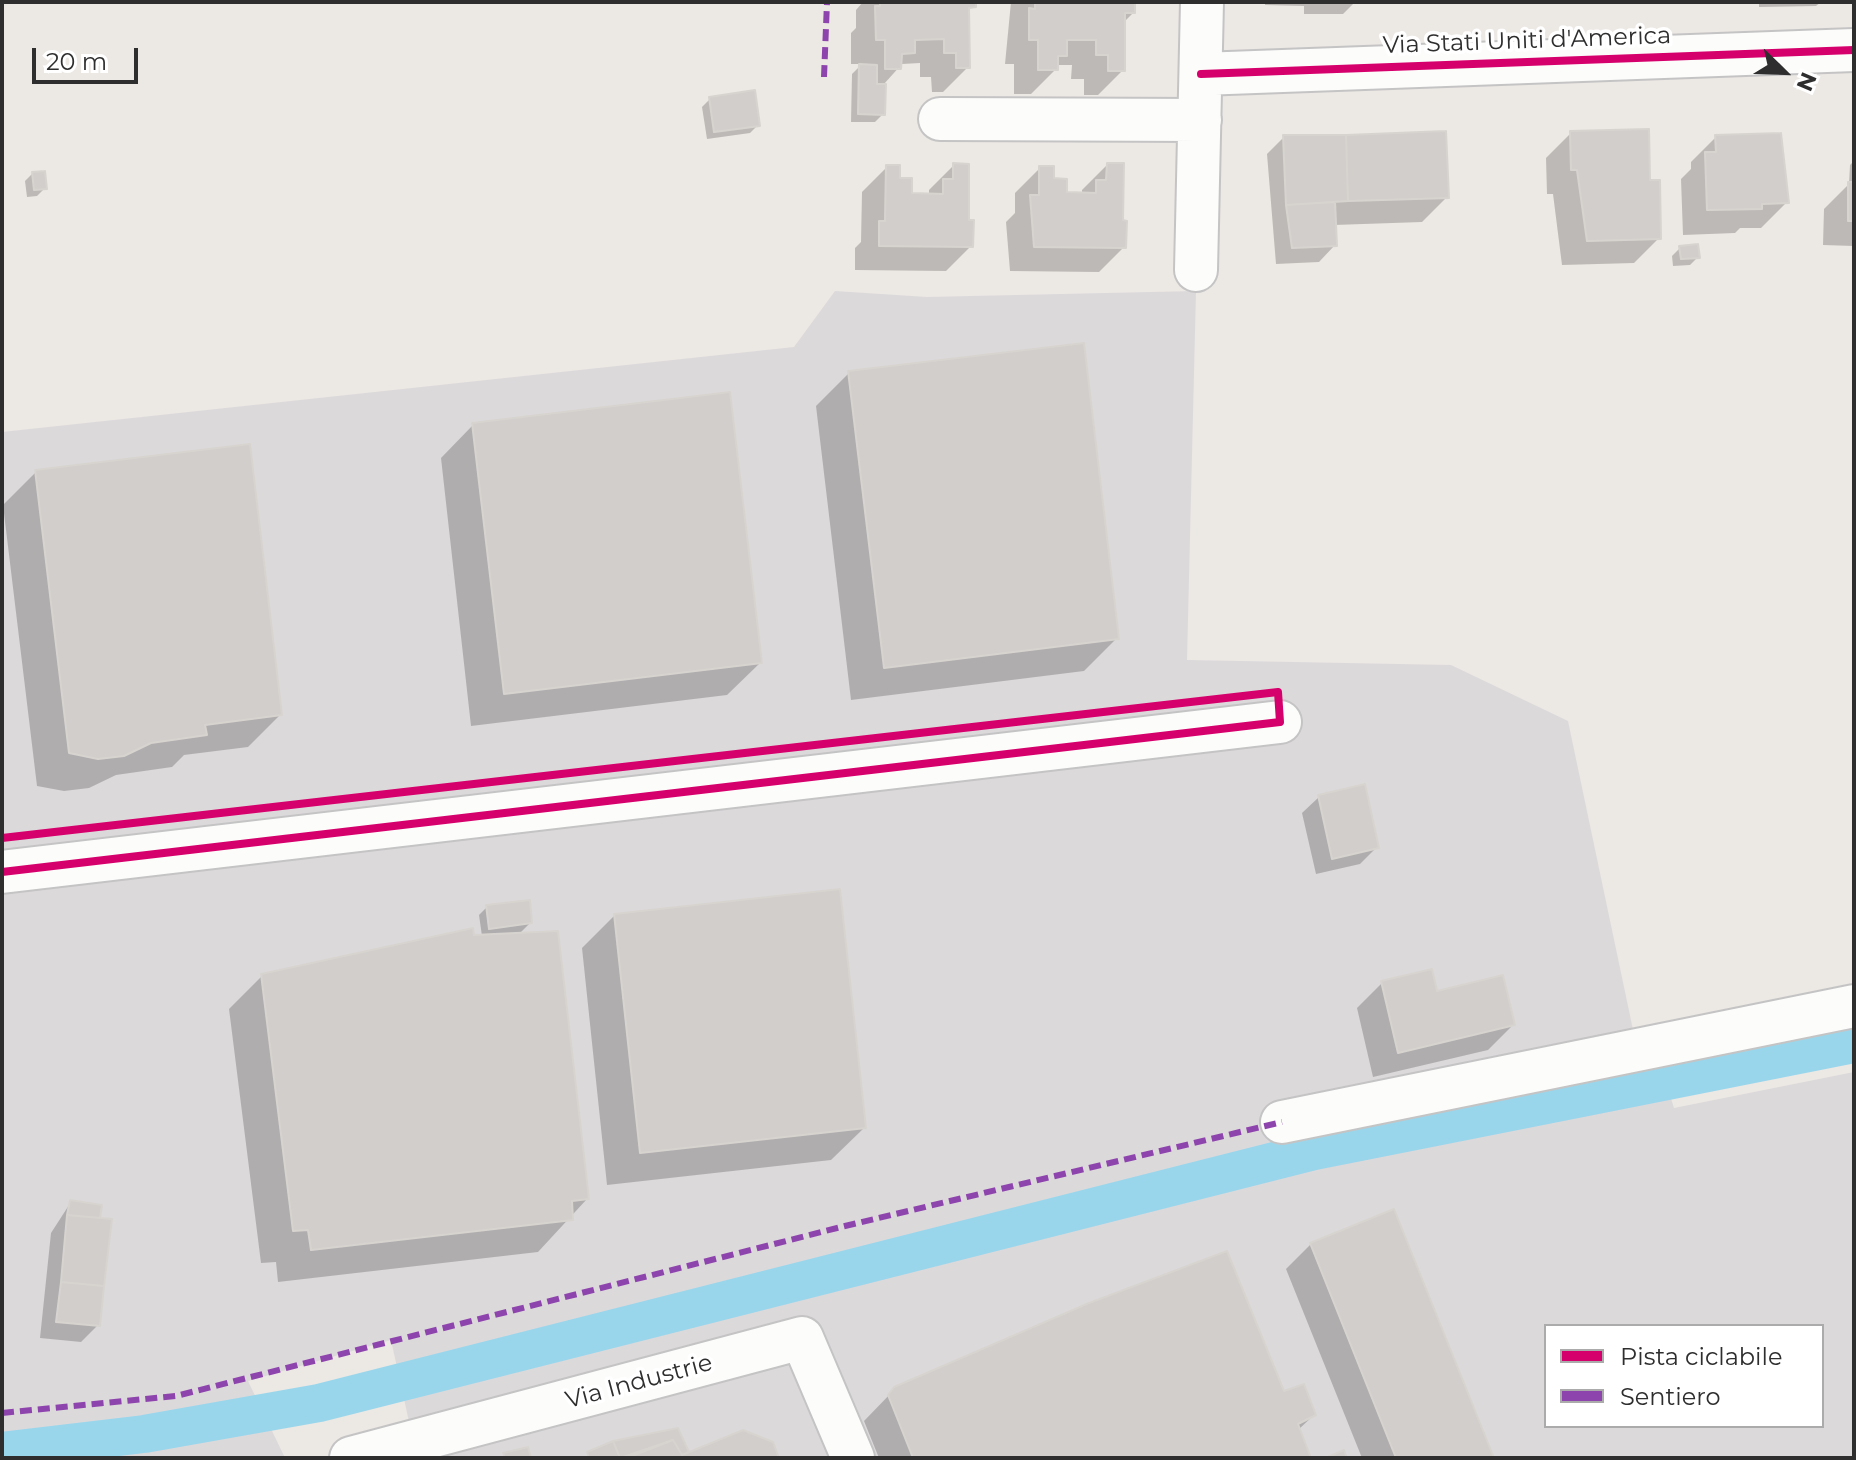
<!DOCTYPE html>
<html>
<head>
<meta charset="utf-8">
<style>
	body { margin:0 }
	#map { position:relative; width:1856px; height:1460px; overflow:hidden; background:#ece8e4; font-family:Montserrat,sans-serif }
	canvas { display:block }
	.frame { position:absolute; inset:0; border:4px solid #2e2e2e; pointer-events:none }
	.legend { position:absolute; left:1544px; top:1324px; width:280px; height:104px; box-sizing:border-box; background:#fff; border:2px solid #ababab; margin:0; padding:10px 14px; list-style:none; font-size:24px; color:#2e2e2e }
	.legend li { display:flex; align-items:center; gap:16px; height:40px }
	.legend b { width:40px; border:2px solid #ababab }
	.north { position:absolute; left:1744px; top:32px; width:80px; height:80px; -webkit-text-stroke:6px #fff; paint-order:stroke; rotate:113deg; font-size:22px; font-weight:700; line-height:32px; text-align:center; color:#2e2e2e }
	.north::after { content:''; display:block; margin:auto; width:28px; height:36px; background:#2e2e2e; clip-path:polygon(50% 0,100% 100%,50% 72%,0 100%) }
	.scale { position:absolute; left:32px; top:48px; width:106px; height:36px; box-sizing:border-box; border:4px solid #2e2e2e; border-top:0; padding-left:10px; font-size:24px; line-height:28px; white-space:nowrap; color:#2e2e2e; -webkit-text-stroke:6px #fff; paint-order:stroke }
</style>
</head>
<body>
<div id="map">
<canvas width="1856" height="1460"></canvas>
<div class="frame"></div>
<ul class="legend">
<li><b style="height:10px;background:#d6006c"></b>Pista ciclabile</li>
<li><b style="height:10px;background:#8e44ad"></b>Sentiero</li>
</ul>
<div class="north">N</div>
<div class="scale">20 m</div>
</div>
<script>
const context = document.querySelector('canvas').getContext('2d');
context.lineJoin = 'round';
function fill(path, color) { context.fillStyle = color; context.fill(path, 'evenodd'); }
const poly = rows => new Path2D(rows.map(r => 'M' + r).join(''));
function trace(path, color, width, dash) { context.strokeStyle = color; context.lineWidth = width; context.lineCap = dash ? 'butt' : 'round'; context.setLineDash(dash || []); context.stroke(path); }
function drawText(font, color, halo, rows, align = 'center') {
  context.font = font + ' Montserrat,sans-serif'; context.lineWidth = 7; context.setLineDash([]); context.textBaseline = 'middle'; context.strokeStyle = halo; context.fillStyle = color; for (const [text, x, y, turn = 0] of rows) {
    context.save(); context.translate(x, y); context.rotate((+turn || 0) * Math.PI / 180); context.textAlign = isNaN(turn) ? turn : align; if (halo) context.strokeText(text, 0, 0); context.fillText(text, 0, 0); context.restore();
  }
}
fill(poly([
	[835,291,927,297,1196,291,1187,660,1451,665,1568,721,1636,1044,1653,1041,1674,1108,1854,1072,1854,1458,417,1458,391,1340,248,1381,285,1458,2,1458,2,432,794,347],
	[1546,1326,1822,1326,1822,1426,1546,1426]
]), '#dcd9db');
fill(poly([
	[863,2,974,2,967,13,968,67,943,92,932,92,931,77,920,77,920,63,902,64,884,84,883,114,875,122,851,122,852,74,862,64,851,64,851,33,856,28,856,10],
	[1011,2,1133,2,1133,13,1123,23,1123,70,1098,95,1084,95,1084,79,1071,79,1072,65,1056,65,1056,69,1031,94,1014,94,1014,64,1005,64],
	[1265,2,1355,2,1343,14,1304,14,1304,6,1265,5],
	[1759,2,1821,2,1816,6,1759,7],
	[710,99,758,125,750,133,707,139,702,107],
	[1571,133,1648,182,1659,238,1634,263,1562,265,1553,194,1547,194,1546,158],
	[1284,137,1447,197,1422,222,1334,225,1335,245,1319,262,1276,264,1267,154],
	[1716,137,1786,203,1761,228,1740,228,1735,233,1683,235,1681,179,1691,169,1691,162],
	[1854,161,1854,246,1823,245,1824,209,1849,184,1850,165],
	[954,165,971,246,946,271,855,270,855,248,861,242,862,192,887,167,910,195,929,196,929,190],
	[1107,165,1124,247,1099,272,1010,271,1006,222,1015,213,1015,193,1040,168,1065,194,1082,195,1082,190],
	[33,173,45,188,37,196,27,197,25,181],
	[1680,248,1698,257,1690,265,1673,266,1672,256],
	[849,373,1117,638,1084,671,851,700,816,406],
	[473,425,760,663,727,695,471,726,441,458],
	[36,472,280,715,248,747,184,755,172,767,116,775,89,788,64,791,37,786,3,505],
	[1319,797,1377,847,1360,864,1316,874,1302,813],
	[487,907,530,923,518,935,587,1199,538,1252,278,1282,276,1262,261,1263,229,1009,262,976,482,936,479,915],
	[615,915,864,1128,831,1160,607,1185,582,948],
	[1382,983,1513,1025,1488,1050,1373,1077,1357,1008],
	[71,1202,98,1325,81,1342,40,1338,51,1233],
	[1311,1244,1491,1458,1362,1458,1286,1269],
	[895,1389,1283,1393,1314,1415,1298,1430,1309,1458,879,1458,864,1421],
	[677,1430,686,1451,680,1458,584,1458]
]), '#0003');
trace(poly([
	[2,1451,144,1434,319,1403,1314,1151,1854,1044]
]), '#99d6ec', 38);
const building = poly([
	[880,2,976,2,976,7,969,8,970,68,956,68,956,53,944,53,944,39,915,40,915,53,902,54,901,69,885,69,885,40,876,40,875,6,880,6,880,2],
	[1035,2,1135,2,1135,13,1125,13,1125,71,1108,71,1108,55,1096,55,1096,40,1067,40,1067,56,1058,56,1058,70,1038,70,1038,40,1029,40,1029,8,1035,9,1035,2],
	[859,64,877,65,877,84,886,84,885,115,858,114,859,64],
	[755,90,760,126,714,132,709,97,755,90],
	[1649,129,1650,180,1660,180,1661,239,1587,241,1577,170,1571,170,1570,131,1649,129],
	[1446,131,1449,198,1348,201,1346,135,1446,131],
	[1781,133,1789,203,1762,204,1762,209,1707,210,1705,152,1716,152,1715,135,1781,133],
	[1283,135,1346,135,1348,201,1286,205,1283,135],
	[953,163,969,164,969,220,974,220,973,247,879,246,879,221,885,221,886,165,900,165,900,178,912,178,912,193,943,194,943,179,953,179,953,163],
	[1107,163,1124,163,1123,220,1127,221,1126,248,1034,247,1030,195,1039,195,1039,166,1054,166,1054,178,1067,179,1067,192,1096,193,1096,180,1106,180,1107,163],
	[45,171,47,189,34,190,32,172,45,171],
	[1848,182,1854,182,1854,221,1848,221,1848,182],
	[1335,202,1337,246,1292,248,1286,205,1335,202],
	[1698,244,1700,258,1681,259,1679,246,1698,244],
	[1084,343,1119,639,884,668,848,371,1084,343],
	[730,392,762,663,504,694,472,423,730,392],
	[250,444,282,715,205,725,207,735,151,743,124,756,98,759,69,753,35,470,250,444],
	[1365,784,1379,848,1332,859,1318,795,1365,784],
	[840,889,866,1128,640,1153,614,914,840,889],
	[530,900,532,923,489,929,486,905,530,900],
	[473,928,474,935,558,931,589,1199,572,1201,573,1220,311,1250,308,1230,293,1231,261,974,473,928],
	[1432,969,1437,991,1503,975,1515,1025,1398,1053,1381,981,1432,969],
	[70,1200,102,1205,100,1218,67,1215,70,1200],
	[1394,1209,1494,1458,1396,1458,1310,1243,1394,1209],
	[67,1215,112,1219,104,1286,61,1282,67,1215],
	[1227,1251,1284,1391,1304,1384,1316,1415,1298,1424,1311,1458,913,1458,888,1395,894,1387,1089,1303,1227,1251],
	[61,1282,104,1286,100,1326,56,1322,61,1282],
	[678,1428,689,1452,682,1455,673,1440,620,1458,613,1441,678,1428],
	[743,1430,773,1442,779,1458,627,1458,673,1440,682,1455,743,1430],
	[613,1441,620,1458,589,1458,587,1452,613,1441],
	[528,1447,531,1458,505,1458,503,1453,528,1447],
	[1344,1450,1347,1458,1325,1458,1344,1450]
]);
fill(building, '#d1cecb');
trace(building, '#d7d4d0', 2);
const minor = poly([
	[1201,74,1854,50],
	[940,119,1200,120],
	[1196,270,1202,2],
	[2,872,1280,722],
	[1282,1122,1854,1006],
	[351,1458,802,1338,853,1458]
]);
trace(minor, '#c5c4c5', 46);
trace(minor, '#fcfcfb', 42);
trace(poly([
	[824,77,827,2],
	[2,1413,176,1396,845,1226,1282,1122]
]), '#8e44ad', 6, [12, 6]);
trace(poly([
	[1201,74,1854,50],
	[2,838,1278,692,1280,722,2,872]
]), '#d6006c', 8);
drawText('24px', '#2e2e2e', '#fff', [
	["Via Stati Uniti d'America",1527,41,-2],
	["Via Industrie",639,1382,-15]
]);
</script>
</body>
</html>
